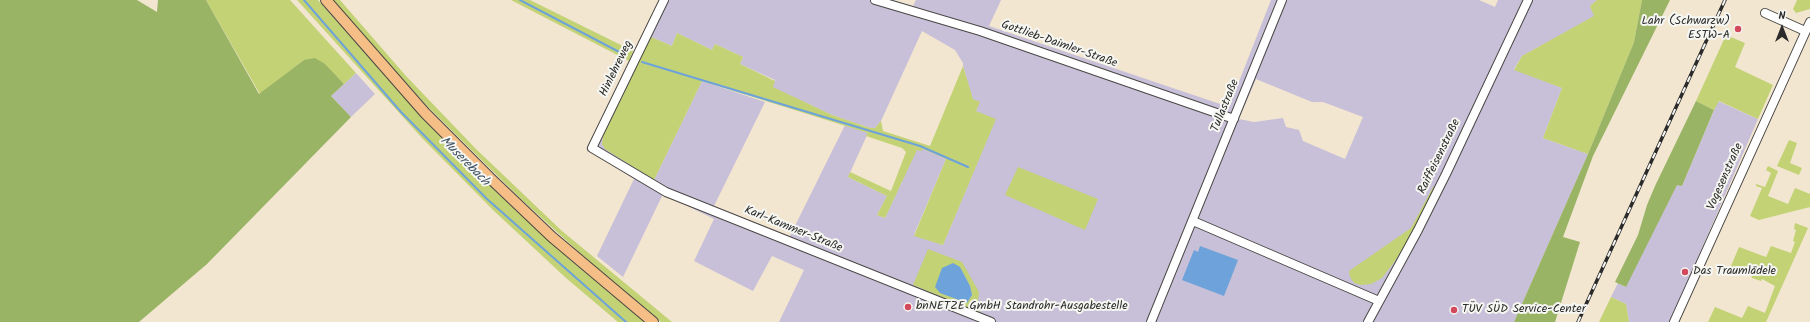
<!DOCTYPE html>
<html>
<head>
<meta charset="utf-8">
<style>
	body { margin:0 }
	#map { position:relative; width:1810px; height:322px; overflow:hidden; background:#f2e6d0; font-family:Kalam,sans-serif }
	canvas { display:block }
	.north { position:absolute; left:1762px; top:8px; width:40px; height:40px; -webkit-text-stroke:3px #f6f6f2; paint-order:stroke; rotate:0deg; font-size:11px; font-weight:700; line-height:16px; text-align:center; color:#2b2b2b }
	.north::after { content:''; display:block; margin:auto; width:14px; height:18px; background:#2b2b2b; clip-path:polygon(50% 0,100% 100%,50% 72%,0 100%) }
</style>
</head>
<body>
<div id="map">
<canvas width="1810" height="322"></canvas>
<div class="north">N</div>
</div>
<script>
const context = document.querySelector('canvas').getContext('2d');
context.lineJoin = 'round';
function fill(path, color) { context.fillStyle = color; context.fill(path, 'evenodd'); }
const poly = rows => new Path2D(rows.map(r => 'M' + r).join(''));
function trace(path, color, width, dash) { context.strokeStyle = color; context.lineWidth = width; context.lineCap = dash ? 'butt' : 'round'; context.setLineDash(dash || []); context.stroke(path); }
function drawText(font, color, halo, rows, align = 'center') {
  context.font = font + ' Kalam,sans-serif'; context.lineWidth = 4; context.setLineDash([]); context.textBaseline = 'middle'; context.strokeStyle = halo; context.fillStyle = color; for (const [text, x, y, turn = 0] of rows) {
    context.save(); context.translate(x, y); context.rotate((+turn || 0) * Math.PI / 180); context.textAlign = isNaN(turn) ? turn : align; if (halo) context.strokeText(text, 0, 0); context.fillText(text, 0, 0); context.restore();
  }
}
fill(poly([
	[659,0,893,0,913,6,916,0,1001,0,989,26,1229,107,1271,0,1479,0,1495,7,1498,0,1597,0,1590,6,1595,16,1522,56,1514,69,1562,88,1543,138,1588,154,1514,322,779,322,804,270,772,256,753,291,694,261,714,219,663,194,623,277,597,256,634,179,587,149],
	[922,31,955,50,963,63,963,66,976,111,995,120,943,245,914,235,946,159,923,148,917,149,885,218,877,215,887,196,848,177,868,133,845,125,790,236,714,206,765,102,702,81,654,180,602,140,651,37,672,46,677,33,712,50,715,44,743,57,740,64,775,80,772,87,832,115,870,128,875,128,881,121],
	[1256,79,1312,102,1323,102,1363,117,1345,159,1303,141,1299,130,1286,127,1283,118,1254,122,1239,119],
	[356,73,375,94,351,117,331,96],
	[1718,101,1758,119,1670,322,1629,322,1626,304,1611,297,1618,283,1625,287,1677,184,1682,186]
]), '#c8bfd8');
fill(poly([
	[206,0,290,0,356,73,344,84,336,76,304,60,260,94],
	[297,0,318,0,399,91,456,151,570,260,646,322,618,322,566,278,493,210,422,138],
	[331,0,340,0,406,76,476,149,562,231,672,322,661,322,626,295,523,201,429,108],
	[511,0,530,0,633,51,629,61],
	[1597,0,1642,0,1634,42,1588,154,1543,138,1562,88,1514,70,1522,56,1594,16,1590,6],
	[1797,0,1810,0,1810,9,1796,13,1793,9],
	[677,33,712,50,715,44,743,57,740,64,775,81,773,87,832,115,870,128,875,128,881,121,883,131,930,146,963,66,973,99,980,102,976,111,996,119,943,245,914,236,946,159,923,149,921,151,917,150,885,218,877,215,887,196,848,177,850,172,891,191,906,152,902,148,866,136,868,133,702,81,654,180,605,149,602,144,603,136,651,37,672,46],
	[1726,35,1745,43,1735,67,1773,85,1758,119,1719,101,1714,110,1696,101],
	[1789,140,1797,143,1790,163,1802,168,1799,175,1777,166],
	[1768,166,1778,171,1768,196,1788,204,1795,188,1810,194,1810,207,1759,220,1750,216,1762,188,1756,186,1756,184,1765,187,1771,173,1766,170],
	[1018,167,1098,199,1085,230,1005,195],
	[1433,187,1435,188,1415,229,1395,261,1382,278,1371,284,1361,285,1354,283,1350,277,1349,271,1411,228],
	[1795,223,1808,228,1766,322,1708,322,1715,307,1742,318,1748,306,1765,313,1775,286,1762,279,1761,281,1752,278,1750,271,1734,275,1728,273,1739,247,1766,257,1771,246,1791,253,1795,242,1793,241,1796,230,1794,229],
	[928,249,962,262,979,292,978,301,982,306,979,312,913,285],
	[960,267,970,286,972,295,967,303,940,293],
	[1611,297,1626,304,1629,322,1599,322]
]), '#c3d274');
fill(poly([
	[0,0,137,0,157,12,158,0,206,0,259,94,304,60,315,58,325,64,344,84,331,96,351,117,207,264,139,322,0,322],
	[1642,0,1670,0,1593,156,1563,237,1580,242,1555,322,1514,322,1588,154,1634,42],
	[1696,101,1714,110,1682,186,1677,185,1626,287,1615,282,1638,235,1647,205,1655,186]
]), '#9ab466');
fill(poly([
	[1200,246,1238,260,1224,296,1182,280,1194,250,1198,252],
	[953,263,960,267,970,286,972,295,967,303,940,293,935,287,942,268]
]), '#6da3da');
trace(poly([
	[304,0,401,112,487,199,626,322],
	[520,0,625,55],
	[642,62,920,146,968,167]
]), '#6da3da', 2);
const minor = poly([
	[664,0,592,148,666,192,991,322],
	[875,0,980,31,1234,119],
	[1765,13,1805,31],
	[1193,221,1379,301],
	[1151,322,1282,0],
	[1368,322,1418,230,1446,174,1528,0],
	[1674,322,1810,22]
]);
const major = poly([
	[326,0,425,113,490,178,552,237,653,322]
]);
trace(minor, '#494744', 10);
trace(major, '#494744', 12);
trace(minor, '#fff', 8);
trace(major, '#f5be86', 10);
const rail = poly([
	[1578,322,1725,0]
]);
trace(rail, '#2b2b2b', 3.5);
trace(rail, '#f6f6f2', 2, [6]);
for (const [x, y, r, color] of [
	[1738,29,4,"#d1495b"],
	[1685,272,4,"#d1495b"],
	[908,307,4,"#d1495b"],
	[1454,310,4,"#d1495b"]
]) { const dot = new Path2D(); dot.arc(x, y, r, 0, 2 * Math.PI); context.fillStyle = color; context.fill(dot); trace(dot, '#f6f6f2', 1.5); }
drawText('12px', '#2b2b2b', '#f6f6f2', [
	["Lahr (Schwarzw)",1730,22,"right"],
	["ESTW-A",1730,36,"right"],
	["Das Traumlädele",1693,272],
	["bnNETZE GmbH Standrohr-Ausgabestelle",916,307],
	["TÜV SÜD Service-Center",1462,310]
], 'left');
drawText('12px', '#2b2b2b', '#f6f6f2', [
	["Gottlieb-Daimler-Straße",1059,45,19],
	["Hinlehreweg",617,69,-64],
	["Tullastraße",1226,106,-68],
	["Raiffeisenstraße",1440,157,-64],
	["Vogesenstraße",1726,177,-66],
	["Karl-Kammer-Straße",793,230,22]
]);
drawText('italic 13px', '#425568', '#f6f6f2', [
	["Muserebach",464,162,45]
]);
</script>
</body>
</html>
